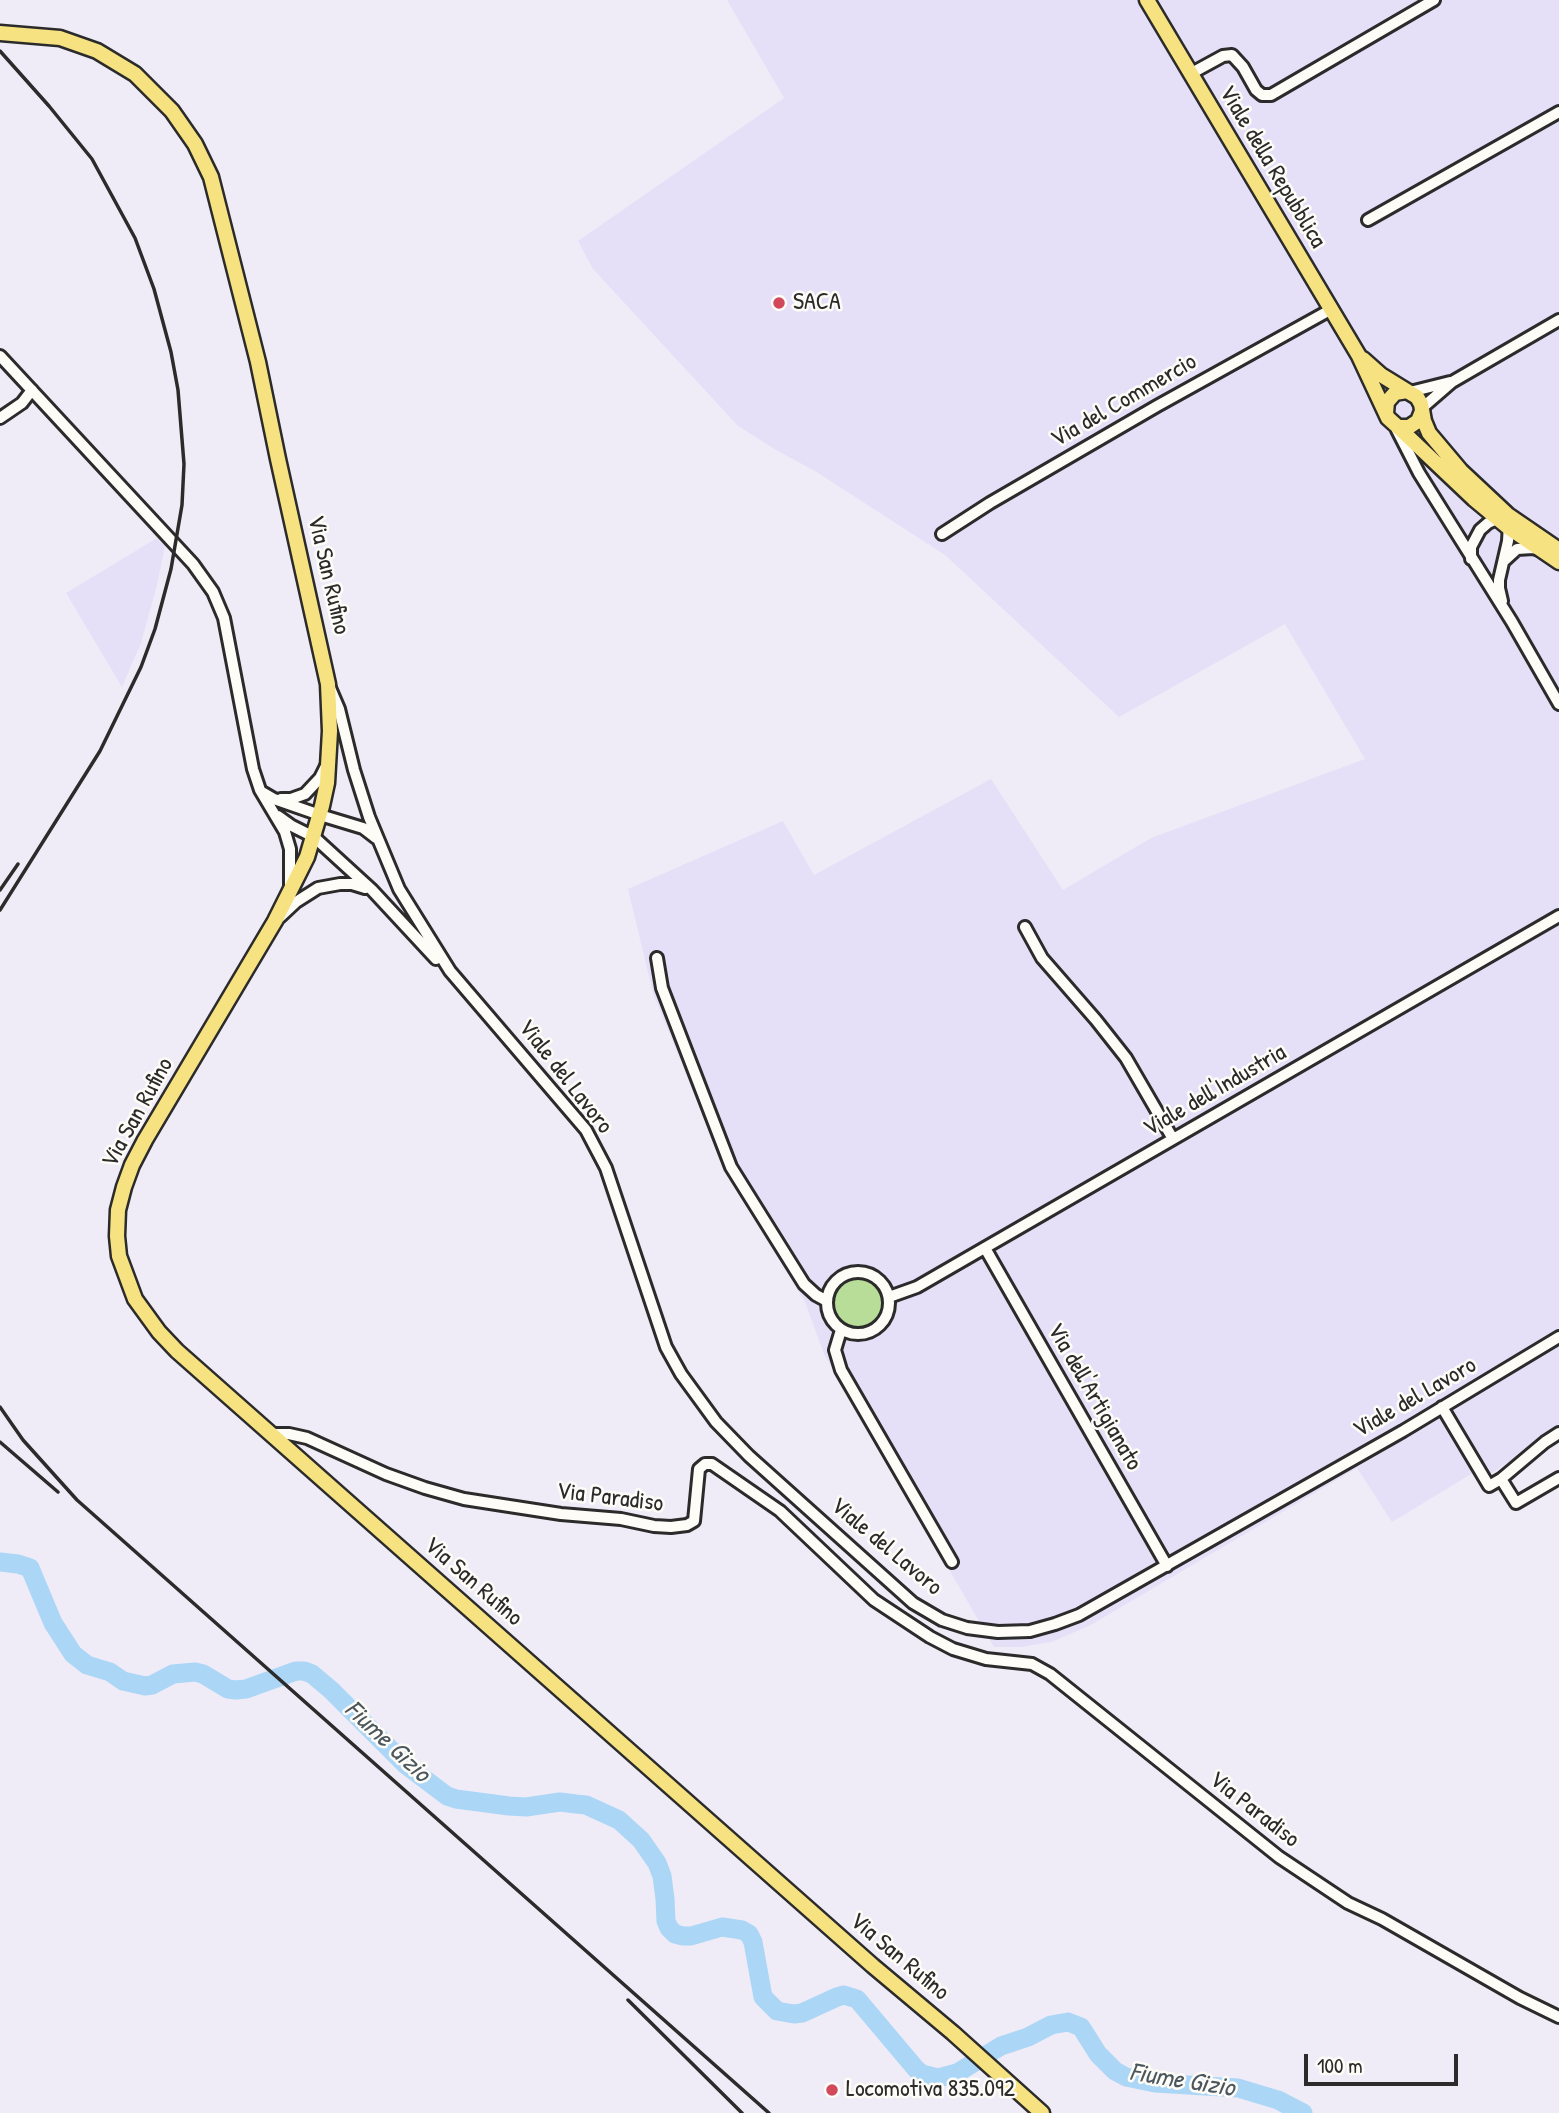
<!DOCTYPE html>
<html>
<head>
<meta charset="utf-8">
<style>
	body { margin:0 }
	#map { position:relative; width:1559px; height:2113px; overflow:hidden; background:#efecf7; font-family:"Patrick Hand",sans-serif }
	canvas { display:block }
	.scale { position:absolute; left:1304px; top:2054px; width:154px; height:32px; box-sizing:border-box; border:4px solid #2b2b2b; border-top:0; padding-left:9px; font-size:21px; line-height:24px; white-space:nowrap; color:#2b2b2b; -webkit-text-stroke:5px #fdfcf7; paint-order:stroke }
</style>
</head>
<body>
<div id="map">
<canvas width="1559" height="2113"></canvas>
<div class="scale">100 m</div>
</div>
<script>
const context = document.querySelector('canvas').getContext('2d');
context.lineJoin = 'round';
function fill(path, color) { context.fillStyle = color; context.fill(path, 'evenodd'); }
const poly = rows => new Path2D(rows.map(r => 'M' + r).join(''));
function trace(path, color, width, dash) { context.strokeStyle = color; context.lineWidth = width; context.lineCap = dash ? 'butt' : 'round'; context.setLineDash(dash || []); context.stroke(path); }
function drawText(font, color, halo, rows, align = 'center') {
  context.font = font + ' "Patrick Hand",sans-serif'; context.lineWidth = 5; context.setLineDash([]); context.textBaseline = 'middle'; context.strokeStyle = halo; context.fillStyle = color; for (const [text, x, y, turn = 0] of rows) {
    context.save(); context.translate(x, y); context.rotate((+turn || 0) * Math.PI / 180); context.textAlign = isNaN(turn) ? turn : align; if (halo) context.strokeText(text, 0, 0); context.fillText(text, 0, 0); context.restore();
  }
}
fill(poly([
	[727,0,1559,0,1559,1428,1480,1481,1473,1473,1392,1522,1357,1468,1089,1626,1051,1642,1021,1647,994,1647,824,1354,805,1302,727,1175,653,993,628,889,783,821,814,875,991,779,1063,890,1151,838,1365,759,1285,624,1119,717,945,555,815,471,776,450,738,426,593,269,578,241,784,98],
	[157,538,165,546,157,585,141,643,122,687,66,593]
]), '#e5e0f7');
fill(poly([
	'834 1304a25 25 0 1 1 50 0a25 25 0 1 1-50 0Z'
]), '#b7dd99');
trace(poly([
	[0,1562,18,1564,30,1568,53,1623,73,1654,87,1665,110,1672,123,1681,145,1686,152,1685,173,1674,195,1672,203,1674,228,1689,236,1690,246,1689,296,1671,304,1671,312,1674,331,1690,406,1765,447,1796,456,1799,509,1806,526,1807,560,1802,576,1804,586,1805,619,1820,641,1840,657,1863,662,1876,665,1899,666,1921,669,1928,675,1934,683,1936,691,1936,722,1927,742,1930,749,1934,753,1942,763,1997,777,2011,794,2014,802,2013,837,1997,844,1995,857,1999,916,2069,922,2074,938,2078,957,2073,1001,2046,1028,2037,1051,2025,1068,2022,1081,2027,1098,2054,1115,2071,1126,2077,1155,2083,1238,2088,1278,2100,1303,2113]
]), '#abd6f6', 19);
const minor = poly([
	[1190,74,1223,56,1232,55,1243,67,1256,90,1262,95,1271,95,1434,0],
	[1368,220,1559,112],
	[0,356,193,564,213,592,224,618,253,769,260,790,285,832,290,849,290,887],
	[1410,392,1450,382],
	[1422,408,1452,382,1559,320],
	[0,418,22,403,32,390],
	[1397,430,1419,473,1512,622,1559,704],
	[942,534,990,503,1157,406,1330,310],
	[1471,559,1471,547,1480,530,1488,523,1502,517],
	[1505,560,1517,549,1533,548,1540,550],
	[1502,601,1499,588,1499,580,1508,541,1509,524],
	[330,688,339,709,354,770,369,817,399,889,450,971,586,1130,606,1168,666,1347,681,1374,716,1422,749,1456,913,1603,942,1620,967,1628,998,1632,1030,1631,1055,1624,1079,1615,1403,1431,1559,1337],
	[262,792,274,799,320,815,363,828,376,838],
	[281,799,291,799,305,794,320,778,326,766],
	[278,816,292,826,314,837,372,890,436,959],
	[280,917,296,902,318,888,340,884,352,884,365,888],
	[1025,927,1042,958,1096,1020,1126,1058,1173,1139],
	[657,958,662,988,731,1167,804,1284,816,1295,827,1301],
	[985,1248,1167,1566],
	'827 1303a31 31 0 1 1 62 0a31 31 0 1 1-62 0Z',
	[889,1297,917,1287,1559,916],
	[841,1330,835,1350,841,1370,952,1562],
	[1442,1407,1489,1486,1501,1479,1516,1503,1559,1478],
	[270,1434,289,1434,307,1438,386,1474,425,1488,464,1499,561,1514,621,1519,654,1526,671,1527,687,1525,694,1521,699,1469,705,1464,712,1464,780,1511,874,1600,930,1637,953,1649,986,1659,1032,1664,1050,1674,1279,1857,1348,1903,1382,1919,1520,1998,1559,2017],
	[1501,1479,1545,1442,1559,1433]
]);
const major = poly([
	[1147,0,1359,356,1388,418,1398,427,1409,427,1418,421,1422,411],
	[0,33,60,38,97,51,135,74,172,111,195,144,211,177,258,362,278,459,328,684,330,731,327,783,322,806,307,857,275,921,145,1140,132,1165,124,1187,118,1210,117,1236,119,1256,135,1299,159,1332,177,1351,873,1966,953,2033,1042,2113],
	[1363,359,1381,375,1407,391],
	[1386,413,1387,402,1395,393,1407,391,1417,397,1421,404,1424,421,1429,433,1461,471,1508,515,1559,550],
	[1398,427,1474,499,1509,528,1559,562]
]);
trace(minor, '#2b2b2b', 16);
trace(major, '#2b2b2b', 19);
trace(minor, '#fdfcf7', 10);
trace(major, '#f7e281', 14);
trace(poly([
	[0,51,49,106,92,159,135,238,154,289,171,352,178,390,184,464,182,505,171,569,155,629,141,667,100,751,0,910],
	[0,890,18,864],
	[0,1407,23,1440,77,1500,769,2113],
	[0,1442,58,1492],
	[628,2000,742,2113]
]), '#2b2b2b', 3.5);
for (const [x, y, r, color] of [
	[779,303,7,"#d1495b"],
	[832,2090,7,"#d1495b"]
]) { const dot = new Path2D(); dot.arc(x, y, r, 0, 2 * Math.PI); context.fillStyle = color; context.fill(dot); trace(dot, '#fdfcf7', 2.5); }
drawText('24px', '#2b2b2b', '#fdfcf7', [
	["Viale della Repubblica",1272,167,59],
	["Via del Commercio",1124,401,-30],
	["Via San Rufino",328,575,77],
	["Viale del Lavoro",565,1077,52],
	["Viale dell'Industria",1215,1091,-30],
	["Via San Rufino",138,1113,-61],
	["Via dell'Artigianato",1094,1397,60],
	["Viale del Lavoro",1415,1398,-30],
	["Via Paradiso",610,1498,7],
	["Viale del Lavoro",886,1547,40],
	["Via San Rufino",473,1582,41],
	["Via Paradiso",1254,1810,38],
	["Via San Rufino",899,1957,40]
]);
drawText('24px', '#2b2b2b', '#fdfcf7', [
	["SACA",793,303],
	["Locomotiva 835.092",846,2090]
], 'left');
drawText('italic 26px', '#4b565e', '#fdfcf7', [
	["Fiume Gizio",387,1742,43],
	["Fiume Gizio",1182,2081,9]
]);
</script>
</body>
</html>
